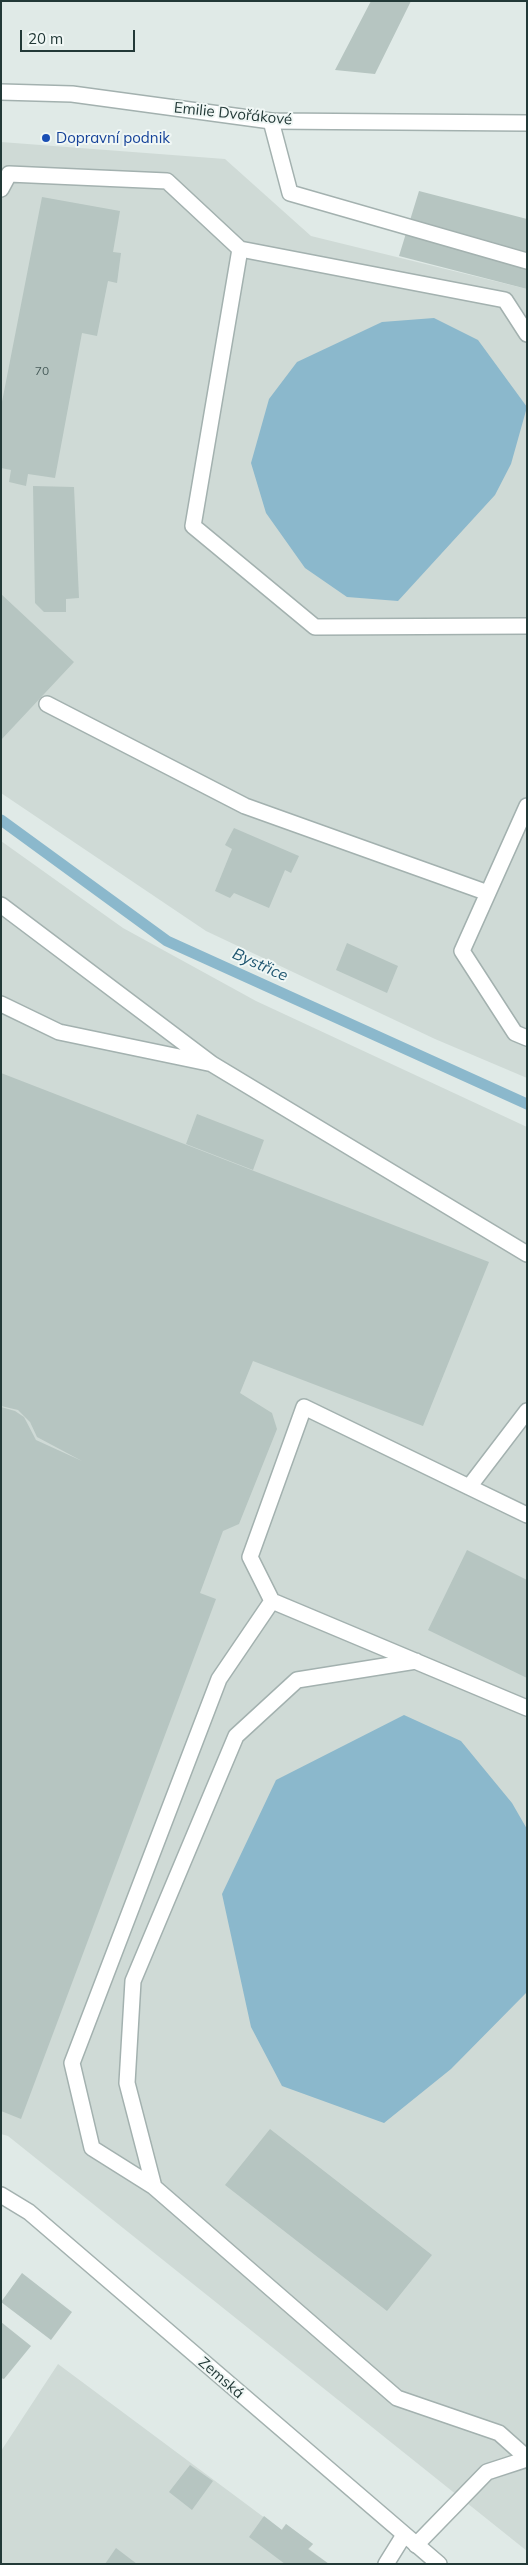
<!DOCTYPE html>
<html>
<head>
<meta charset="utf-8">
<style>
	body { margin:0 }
	#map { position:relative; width:528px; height:2565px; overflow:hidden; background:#e0eae7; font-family:Mulish,sans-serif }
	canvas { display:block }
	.frame { position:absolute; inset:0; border:2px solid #223937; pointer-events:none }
	.scale { position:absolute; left:20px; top:30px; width:115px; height:22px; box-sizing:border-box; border:2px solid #223937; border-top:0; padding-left:6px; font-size:15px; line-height:18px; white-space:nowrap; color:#223937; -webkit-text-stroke:4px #f0f7f5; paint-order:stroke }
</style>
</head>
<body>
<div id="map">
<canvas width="528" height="2565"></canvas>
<div class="frame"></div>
<div class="scale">20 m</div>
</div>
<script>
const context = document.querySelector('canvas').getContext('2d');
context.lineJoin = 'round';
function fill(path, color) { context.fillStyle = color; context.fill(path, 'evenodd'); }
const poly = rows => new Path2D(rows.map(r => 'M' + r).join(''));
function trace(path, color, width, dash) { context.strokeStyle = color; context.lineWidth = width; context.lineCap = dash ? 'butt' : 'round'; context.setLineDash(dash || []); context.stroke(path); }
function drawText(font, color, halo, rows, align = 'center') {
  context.font = font + ' Mulish,sans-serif'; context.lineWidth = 4; context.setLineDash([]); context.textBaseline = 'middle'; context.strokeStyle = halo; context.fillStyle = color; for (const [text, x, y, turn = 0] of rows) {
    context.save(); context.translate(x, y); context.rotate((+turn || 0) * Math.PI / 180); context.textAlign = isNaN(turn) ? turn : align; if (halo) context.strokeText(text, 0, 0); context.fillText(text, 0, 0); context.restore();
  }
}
fill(poly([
	[1,142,225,159,311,236,527,289,527,1078,435,1039,206,931,1,793],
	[1,841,123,928,256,1001,527,1127,527,2551,8,2136,1,2134],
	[58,2364,281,2530,286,2524,313,2544,309,2549,329,2564,1,2564,1,2451]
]), '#cfdad6');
fill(poly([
	[434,318,478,340,527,407,511,464,495,495,398,601,347,597,305,568,266,513,251,463,269,399,297,362,382,322],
	[404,1715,461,1741,512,1803,527,1829,527,1992,451,2069,384,2123,282,2086,251,2027,222,1894,276,1780]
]), '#8bb8cc');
trace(poly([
	[1,820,167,941,527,1104]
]), '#8bb8cc', 11);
fill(poly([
	[371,1,411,1,375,74,335,70],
	[419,191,527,219,527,289,399,256],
	[42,197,120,211,113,252,121,253,117,283,108,281,97,336,82,333,55,478,28,474,26,486,9,482,11,470,1,468,1,407],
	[33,486,74,487,79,598,66,599,66,612,44,612,35,603],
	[1,594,74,662,1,740],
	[234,828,299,856,291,873,285,870,269,908,234,893,230,898,215,891,232,849,225,845],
	[347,943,398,966,387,993,336,970],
	[1,1073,489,1262,423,1426,253,1361,240,1393,272,1413,277,1429,239,1524,223,1531,200,1593,216,1599,21,2119,1,2111,1,1407,15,1411,24,1417,36,1440,82,1461,37,1437,30,1422,18,1410,1,1406],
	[197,1114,264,1140,253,1170,186,1144],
	[467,1550,527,1580,527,1678,428,1630],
	[270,2129,432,2255,387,2311,225,2185],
	[22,2273,72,2312,51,2340,1,2302],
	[1,2322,31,2346,4,2379,1,2378],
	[190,2465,213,2481,192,2510,169,2492],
	[264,2516,282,2530,286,2524,313,2544,308,2549,329,2564,285,2564,249,2537],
	[116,2548,137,2564,105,2564]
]), '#b6c5c1');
const lane = poly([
	[271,121,290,193,527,261],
	[1,189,9,174,167,181,240,249],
	[527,334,505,300,240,249,193,526,315,627,527,626],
	[47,704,245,806,488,893],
	[527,806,462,951,515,1033,527,1038],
	[1,905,212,1064,527,1254],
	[1,1004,59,1032,208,1063],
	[527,1411,469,1487,527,1515],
	[272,1601,250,1557,304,1407,469,1487],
	[416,1661,297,1680,236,1736,133,1981,127,2083,154,2187,397,2398,499,2433,527,2458],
	[154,2187,92,2148,72,2063,219,1679,272,1601,527,1708],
	[416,2545,487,2472,527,2459],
	[386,2564,404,2535]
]);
const street = poly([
	[1,92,72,94,271,121,527,123],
	[1,2195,29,2212,439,2564]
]);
trace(lane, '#a3b1af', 18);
trace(street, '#a3b1af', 18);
trace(lane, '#fff', 15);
trace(street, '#fff', 15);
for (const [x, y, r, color] of [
	[46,138,5,"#1a4fb4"]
]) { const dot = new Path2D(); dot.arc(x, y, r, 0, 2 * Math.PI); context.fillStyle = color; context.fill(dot); trace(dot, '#f0f7f5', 2); }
drawText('12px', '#475c5a', null, [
	["70",42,371]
]);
drawText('15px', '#223937', '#f0f7f5', [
	["Emilie Dvořákové",233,114,6],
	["Zemská",221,2378,41]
]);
drawText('15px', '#164399', '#f0f7f5', [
	["Dopravní podnik",56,138]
], 'left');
drawText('italic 16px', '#205771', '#f0f7f5', [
	["Bystřice",260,965,24]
]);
</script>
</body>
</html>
